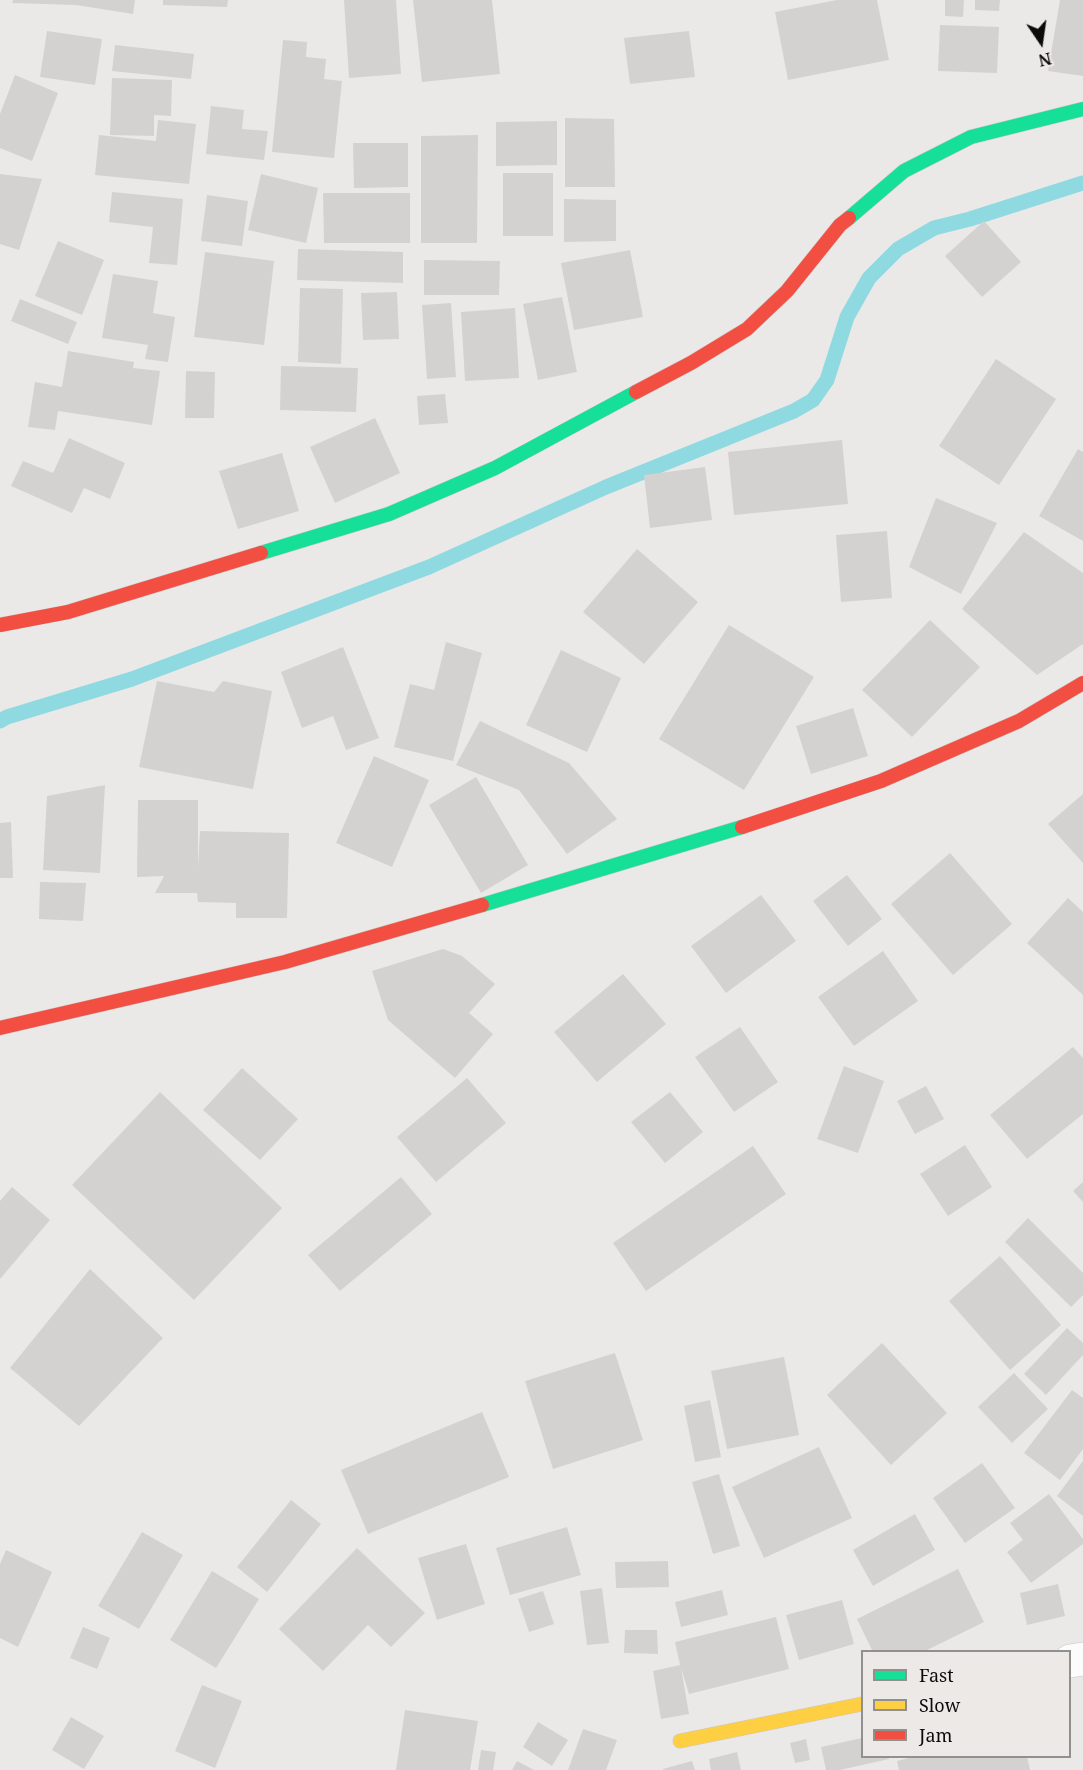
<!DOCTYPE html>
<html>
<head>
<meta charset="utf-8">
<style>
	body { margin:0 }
	#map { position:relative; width:1083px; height:1770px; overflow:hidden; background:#ebe9e8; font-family:"Noto Serif",serif }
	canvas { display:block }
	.legend { position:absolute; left:861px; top:1650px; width:210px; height:108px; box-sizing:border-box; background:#ece9e7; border:2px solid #92908f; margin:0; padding:8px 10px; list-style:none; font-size:18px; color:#0c0b0a }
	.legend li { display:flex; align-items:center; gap:12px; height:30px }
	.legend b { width:30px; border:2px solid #92908f }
	.north { position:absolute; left:1011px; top:12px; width:60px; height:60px; -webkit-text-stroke:4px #ece9e7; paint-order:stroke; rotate:167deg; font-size:16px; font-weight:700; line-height:24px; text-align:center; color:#0c0b0a }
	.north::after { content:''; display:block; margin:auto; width:21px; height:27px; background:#0c0b0a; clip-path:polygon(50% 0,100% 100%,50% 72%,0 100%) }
</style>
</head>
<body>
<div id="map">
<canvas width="1083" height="1770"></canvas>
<ul class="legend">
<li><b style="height:8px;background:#16e098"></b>Fast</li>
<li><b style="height:8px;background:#ffcf43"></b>Slow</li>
<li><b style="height:8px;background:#f24e42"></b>Jam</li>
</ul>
<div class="north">N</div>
</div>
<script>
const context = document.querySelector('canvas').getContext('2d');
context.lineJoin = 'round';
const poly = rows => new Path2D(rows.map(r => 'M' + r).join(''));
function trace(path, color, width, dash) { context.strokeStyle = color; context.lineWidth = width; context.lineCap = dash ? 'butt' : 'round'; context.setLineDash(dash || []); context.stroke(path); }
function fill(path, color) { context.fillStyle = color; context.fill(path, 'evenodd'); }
trace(poly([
	[0,721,7,717,132,679,429,567,606,487,794,411,813,400,827,380,847,317,869,278,898,249,934,228,970,219,1083,183]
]), '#8fd9e1', 15);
fill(poly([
	[13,0,135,0,133,14,76,5,12,3],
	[163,0,228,0,227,7,163,5],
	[344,0,396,0,401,74,349,78],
	[413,0,492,0,500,74,422,82],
	[837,0,877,0,889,60,788,80,775,12],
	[945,0,964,0,963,17,945,16],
	[975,0,1000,0,999,11,975,10],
	[1060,0,1083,0,1083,76,1048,71],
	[940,25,999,27,997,73,938,71],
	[47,31,102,39,95,85,40,77],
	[689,31,695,77,630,84,624,38],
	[283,40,307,42,306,57,326,59,324,79,342,81,334,158,272,152],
	[115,45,194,54,191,79,112,71],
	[15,75,58,93,32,161,0,148,0,114],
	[112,78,172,80,171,116,154,115,154,136,110,135],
	[211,106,244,110,242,129,268,131,264,160,206,154],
	[565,118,614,119,615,187,565,187],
	[158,120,196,124,189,184,95,175,99,135,156,141],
	[557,121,557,165,496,166,496,122],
	[478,135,477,243,421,243,421,136],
	[353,143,408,143,408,187,354,188],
	[503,173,553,173,553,236,503,236],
	[0,174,42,179,19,250,0,244],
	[261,174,318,188,306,243,248,230],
	[112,192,183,199,177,265,149,263,153,227,109,222],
	[323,193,410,193,410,243,324,243],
	[207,195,248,201,242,246,201,241],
	[564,199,616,200,616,241,564,242],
	[984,221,1021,262,982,297,945,256],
	[58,241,104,260,82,315,35,296],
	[298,249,403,252,403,283,297,280],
	[630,250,643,317,574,330,561,263],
	[205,252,274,261,264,345,194,337],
	[424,260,500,261,499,295,424,295],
	[113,274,158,281,153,313,175,317,168,362,145,359,148,345,102,338],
	[300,288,343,289,341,364,298,362],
	[397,292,399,339,363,340,361,293],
	[562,297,577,372,538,380,523,304],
	[20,299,77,322,68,344,11,321],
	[451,303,456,377,427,379,422,305],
	[515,308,519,378,465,381,461,312],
	[68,351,134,362,133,368,160,371,152,425,58,411,55,430,28,427,35,382,62,387],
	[996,359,1056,399,999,485,939,446],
	[281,366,358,368,356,412,280,410],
	[186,371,215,372,214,418,185,418],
	[445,394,448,423,419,425,417,396],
	[375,418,400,473,335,503,310,447],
	[69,438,125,463,110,499,84,488,72,513,11,486,23,461,53,473],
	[842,440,848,504,734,515,728,452],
	[1078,449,1083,452,1083,541,1039,516],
	[282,453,299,511,238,529,219,471],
	[705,467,712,520,650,528,644,475],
	[936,498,997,523,961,594,909,567],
	[887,531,892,598,841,602,836,535],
	[1024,532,1083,573,1083,644,1037,675,962,609],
	[637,549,698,602,644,664,583,612],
	[930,620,980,667,912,737,862,690],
	[729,625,814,677,744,790,659,739],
	[446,642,482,653,453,761,394,747,410,684,434,690],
	[343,647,379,738,346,750,333,716,302,728,281,672],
	[561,650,621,678,587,752,526,725],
	[157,681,214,692,223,681,272,691,253,789,139,767],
	[853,708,868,756,811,774,796,726],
	[480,721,569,763,617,819,567,854,519,790,456,765],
	[374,756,429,780,392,867,336,843],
	[476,777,528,865,481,893,429,805],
	[105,785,100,873,43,870,47,796],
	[1083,794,1083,863,1048,824],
	[138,800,198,800,198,867,200,831,289,833,287,918,236,918,236,903,198,902,197,893,155,893,164,876,137,877],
	[11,822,13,878,0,878,0,823],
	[950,853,1012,924,953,975,891,904],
	[847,875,882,919,848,946,813,901],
	[40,882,86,883,83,921,39,919],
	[761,895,796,941,726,993,691,946],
	[1068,898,1083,912,1083,995,1027,943],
	[443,949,462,956,495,984,469,1013,493,1034,455,1078,388,1020,372,971],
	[883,951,918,1001,854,1046,818,997],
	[623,974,666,1024,597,1082,554,1032],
	[740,1027,778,1082,734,1112,695,1057],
	[1073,1047,1083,1058,1083,1114,1027,1159,990,1115],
	[844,1066,884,1081,858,1153,817,1139],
	[242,1068,298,1119,260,1160,203,1110],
	[467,1078,506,1123,436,1182,397,1137],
	[926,1086,944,1119,915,1134,897,1101],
	[160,1092,282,1208,194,1300,72,1185],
	[670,1092,703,1132,665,1163,631,1122],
	[965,1145,992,1187,948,1216,920,1174],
	[753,1146,786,1194,646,1291,613,1243],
	[401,1177,432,1214,340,1291,308,1255],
	[1083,1182,1083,1202,1073,1191],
	[12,1187,50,1220,0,1279,0,1201],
	[1028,1218,1083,1273,1083,1295,1071,1307,1005,1242],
	[1000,1256,1061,1325,1010,1370,949,1301],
	[90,1269,163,1338,79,1426,10,1368],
	[1067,1328,1083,1343,1083,1355,1046,1395,1024,1374],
	[882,1343,947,1413,891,1465,827,1395],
	[615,1353,643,1440,553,1469,525,1381],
	[784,1357,799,1435,727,1449,711,1371],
	[1014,1373,1048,1409,1012,1443,978,1407],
	[1072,1390,1083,1398,1083,1449,1060,1480,1024,1453],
	[710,1400,721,1457,695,1462,684,1406],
	[482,1412,509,1477,368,1534,341,1470],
	[819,1447,852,1518,764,1558,732,1487],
	[1083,1461,1083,1516,1057,1496],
	[982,1463,1015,1508,965,1543,933,1498],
	[719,1474,740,1546,713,1554,692,1482],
	[1049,1494,1083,1539,1083,1544,1031,1583,1007,1552,1023,1540,1010,1523],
	[291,1500,321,1524,267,1592,237,1567],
	[915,1514,935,1550,873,1586,853,1550],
	[567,1527,581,1575,510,1595,496,1548],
	[142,1532,183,1555,139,1629,98,1606],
	[466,1544,485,1604,437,1620,418,1558],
	[357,1548,425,1613,391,1647,368,1625,323,1671,279,1629],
	[6,1550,52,1572,18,1647,0,1638,0,1564],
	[668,1561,669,1587,616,1588,615,1562],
	[958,1569,984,1622,923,1652,873,1652,857,1619],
	[212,1571,259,1599,216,1668,170,1640],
	[1058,1584,1065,1616,1027,1625,1020,1593],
	[602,1588,609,1643,587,1645,580,1591],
	[722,1590,728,1615,681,1627,675,1602],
	[543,1591,554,1624,529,1632,518,1599],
	[842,1600,854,1644,799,1660,786,1615],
	[776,1617,789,1669,689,1694,681,1668,689,1714,661,1719,653,1671,680,1665,675,1642],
	[83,1627,110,1638,97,1669,70,1658],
	[625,1630,657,1630,658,1654,624,1653],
	[202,1685,242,1701,215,1768,175,1751],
	[405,1710,478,1721,470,1770,396,1770],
	[71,1717,104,1736,84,1769,52,1750],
	[538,1722,568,1740,552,1766,523,1747],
	[583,1729,617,1740,606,1770,568,1770],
	[862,1738,862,1756,889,1756,889,1759,840,1770,826,1770,821,1747],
	[806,1739,810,1760,795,1763,790,1743],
	[481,1750,496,1752,493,1770,478,1770],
	[737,1752,741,1770,711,1770,709,1759],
	[917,1756,1027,1756,1030,1770,899,1770,897,1761],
	[517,1761,534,1770,512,1770],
	[692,1761,695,1770,663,1770,663,1769]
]), '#d3d2d1');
const street = poly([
	[1070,1661,1083,1659]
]);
const fast = poly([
	[849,218,904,171,971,137,1083,109],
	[261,553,389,514,495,468,636,392],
	[482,905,742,827]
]);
const slow = poly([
	[680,1741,862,1704]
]);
const jam = poly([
	[636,392,691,363,747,329,787,291,840,225,849,218],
	[0,625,68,612,261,553],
	[742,827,881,781,1019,721,1083,683],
	[0,1028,285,962,482,905]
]);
trace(street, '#c8c6c5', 34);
trace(fast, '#c8c6c5', 15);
trace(slow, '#c8c6c5', 15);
trace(jam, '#c8c6c5', 15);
trace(street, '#fcfcfc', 33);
trace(fast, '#16e098', 14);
trace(slow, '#ffcf43', 14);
trace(jam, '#f24e42', 14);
</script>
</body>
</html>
